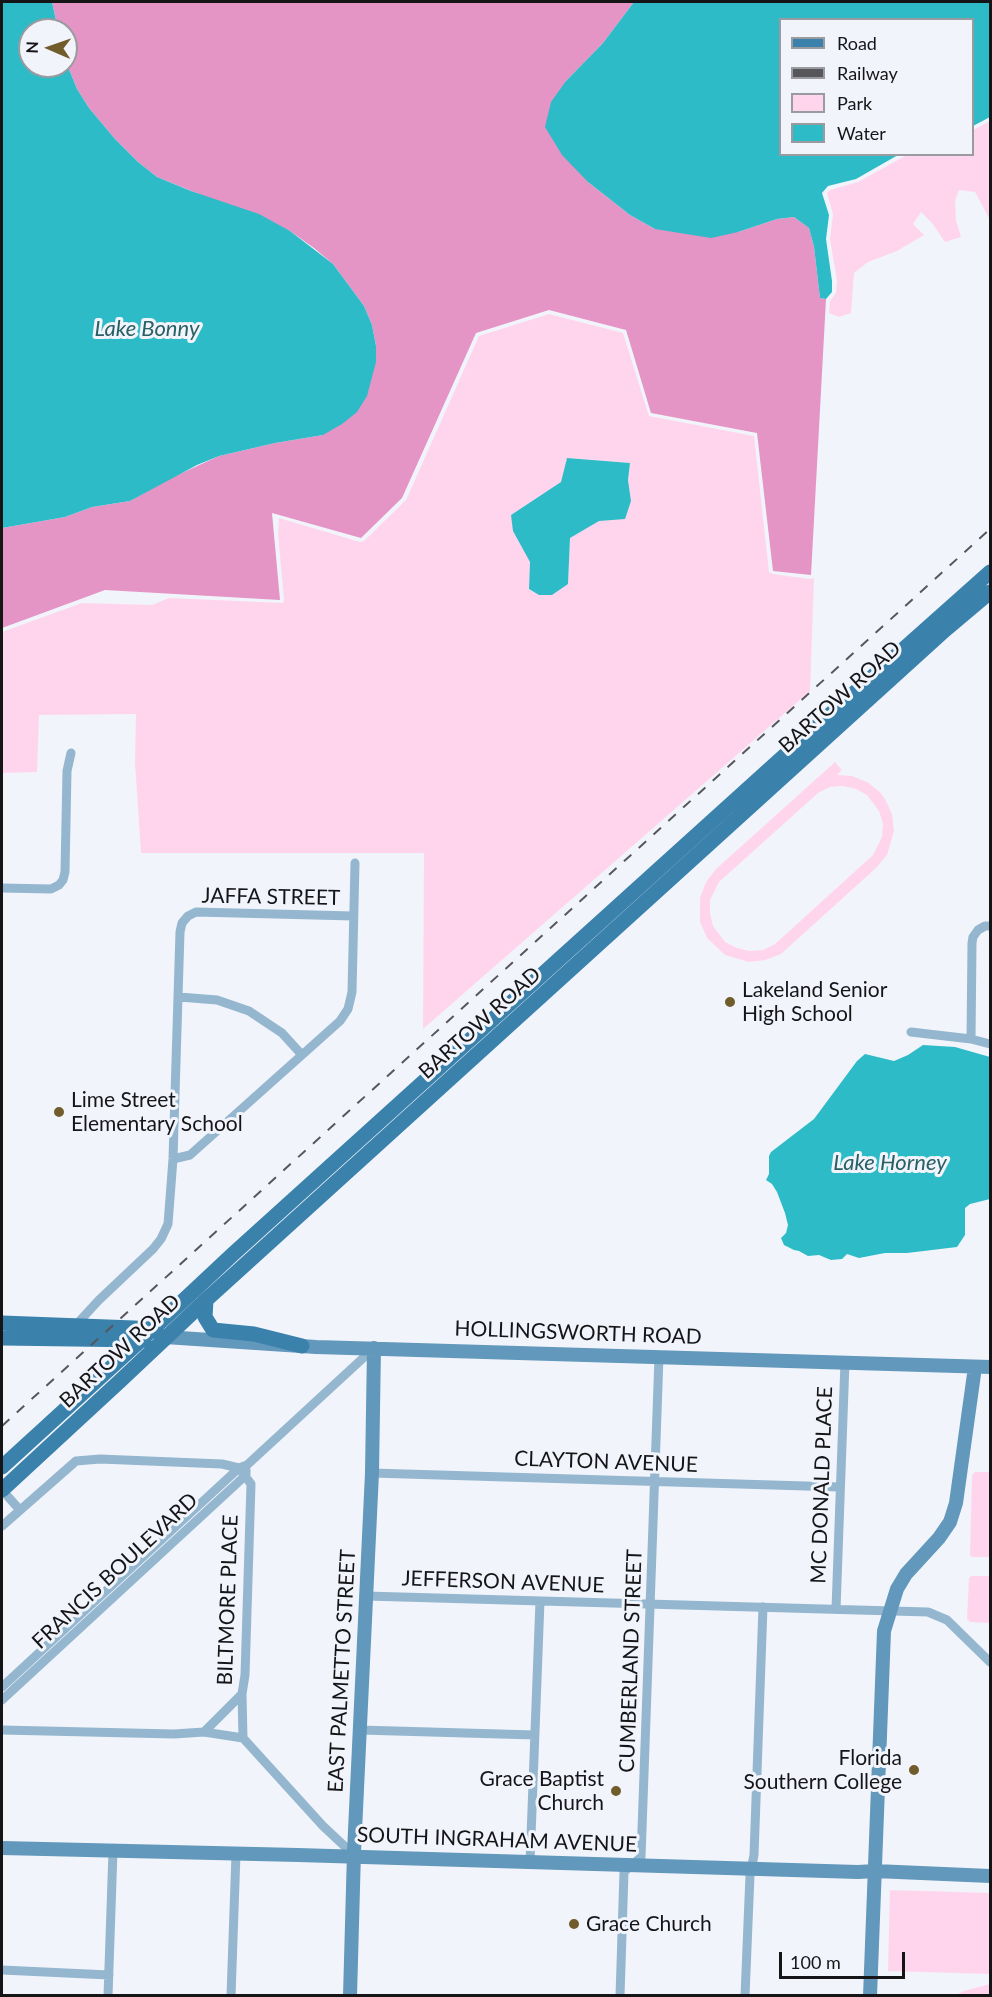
<!DOCTYPE html>
<html>
<head>
<meta charset="utf-8">
<style>
	body { margin:0 }
	#map { position:relative; width:992px; height:1997px; overflow:hidden; background:#f2f4fb; font-family:Lato,sans-serif }
	canvas { display:block }
	.frame { position:absolute; inset:0; border:3px solid #151518; pointer-events:none }
	.legend { position:absolute; left:779px; top:18px; width:195px; height:138px; box-sizing:border-box; background:#f2f4fb; border:2px solid #9a9ba0; margin:0; padding:8px 10px; list-style:none; font-size:18px; color:#151518 }
	.legend li { display:flex; align-items:center; gap:12px; height:30px }
	.legend b { width:30px; border:2px solid #9a9ba0 }
	.north { position:absolute; left:18px; top:18px; width:60px; height:60px; box-sizing:border-box; background:#f2f4fb; border:2px solid #9a9ba0; border-radius:50%; rotate:272deg; font-size:16px; font-weight:700; line-height:24px; text-align:center; color:#151518 }
	.north::after { content:''; display:block; margin:auto; width:21px; height:27px; background:#715c2b; clip-path:polygon(50% 0,100% 100%,50% 72%,0 100%) }
	.scale { position:absolute; left:779px; top:1952px; width:126px; height:27px; box-sizing:border-box; border:3px solid #151518; border-top:0; padding-left:8px; font-size:18px; line-height:21px; white-space:nowrap; color:#151518; -webkit-text-stroke:4px #f2f4fb; paint-order:stroke }
</style>
</head>
<body>
<div id="map">
<canvas width="992" height="1997"></canvas>
<div class="frame"></div>
<ul class="legend">
<li><b style="height:8px;background:#3a81ac"></b>Road</li>
<li><b style="height:8px;background:#56565b"></b>Railway</li>
<li><b style="height:16px;background:#ffd5ed"></b>Park</li>
<li><b style="height:16px;background:#2dbbc7"></b>Water</li>
</ul>
<div class="north">N</div>
<div class="scale">100 m</div>
</div>
<script>
const context = document.querySelector('canvas').getContext('2d');
context.lineJoin = 'round';
function fill(path, color) { context.fillStyle = color; context.fill(path, 'evenodd'); }
const poly = rows => new Path2D(rows.map(r => 'M' + r).join(''));
function trace(path, color, width, dash) { context.strokeStyle = color; context.lineWidth = width; context.lineCap = dash ? 'butt' : 'round'; context.setLineDash(dash || []); context.stroke(path); }
function drawText(font, color, halo, rows, align = 'center') {
  context.font = font + ' Lato,sans-serif'; context.lineWidth = 6; context.setLineDash([]); context.textBaseline = 'middle'; context.strokeStyle = halo; context.fillStyle = color; for (const [text, x, y, turn = 0] of rows) {
    context.save(); context.translate(x, y); context.rotate((+turn || 0) * Math.PI / 180); context.textAlign = isNaN(turn) ? turn : align; if (halo) context.strokeText(text, 0, 0); context.fillText(text, 0, 0); context.restore();
  }
}
fill(poly([
	[990,121,990,220,975,192,959,190,955,201,956,220,961,237,945,242,932,223,921,212,913,224,924,235,897,251,868,262,854,273,851,313,839,317,829,313,830,301,836,293,837,281,830,239,833,214,827,193,830,190,858,182,907,155,972,154,973,130],
	[549,314,623,333,649,416,754,436,769,572,773,574,810,579,814,578,810,691,423,1029,424,853,141,853,135,763,136,714,39,715,37,772,2,773,2,632,82,603,152,605,169,598,283,603,284,599,278,534,279,518,360,542,364,541,406,500,479,336],
	[567,458,630,463,628,480,631,501,570,538,568,584,539,595,529,589,530,562,511,515,562,482],
	[835,762,842,770,837,775,852,776,867,782,880,792,885,799,892,814,894,831,887,855,876,868,781,954,765,960,749,962,725,955,707,938,700,922,700,898,706,882,716,869],
	[843,786,856,789,867,795,879,811,883,824,882,837,873,855,775,944,763,950,749,951,737,948,725,942,713,926,710,913,710,900,719,882,818,793,830,787],
	[975,1472,990,1472,990,1557,972,1557,970,1555,972,1475],
	[971,1576,990,1576,990,1623,970,1622,967,1619,969,1578],
	[890,1890,990,1893,990,1974,888,1971],
	[990,1984,990,1995,956,1995,964,1991]
]), '#ffd5ed');
fill(poly([
	[52,2,634,2,603,43,566,81,588,182,630,215,655,229,738,232,777,219,794,217,809,228,814,247,820,298,826,299,811,575,773,571,757,433,651,413,626,330,549,310,476,333,402,498,361,538,272,513,280,600,105,590,2,628,2,528,65,517,92,507,130,501,169,479,219,456,275,443,323,435,376,346,372,325,364,306,333,264,314,248,290,231,157,177,138,162,115,139,89,108,77,89,66,62,66,30,58,30]
]), '#e494c5');
fill(poly([
	[2,2,52,2,58,30,30,30,30,66,66,66,66,62,77,89,89,108,115,139,138,162,157,177,191,191,259,214,290,231,333,264,364,306,372,325,376,346,376,362,367,396,357,412,342,424,323,435,275,443,219,456,197,465,130,501,92,507,65,517,2,528],
	[634,2,990,2,990,117,973,126,972,20,780,20,780,154,898,155,856,179,828,186,822,193,829,215,826,239,832,281,832,292,826,299,820,298,814,247,809,228,794,217,777,219,738,232,711,238,655,229,630,215,588,182,562,155,545,127,551,102,566,81,603,43],
	[567,458,630,463,628,480,631,501,625,519,599,521,570,538,568,584,552,595,539,595,529,589,530,562,513,531,511,515,561,482],
	[923,1045,955,1047,990,1057,990,1199,970,1204,965,1208,965,1235,957,1247,907,1253,885,1253,859,1258,847,1254,842,1259,831,1260,819,1255,808,1256,799,1251,794,1250,784,1245,781,1238,786,1233,788,1225,785,1213,777,1192,772,1184,766,1180,769,1174,769,1156,771,1152,814,1119,857,1061,865,1054,894,1061,908,1055]
]), '#2dbbc7');
trace(poly([
	[2,888,51,889,59,885,63,880,65,872,67,771,71,753],
	[179,997,217,1000,249,1011,282,1033,302,1055],
	[911,1032,971,1039,990,1044],
	[971,1039,972,943,973,937,978,930,985,926,990,926],
	[173,1159,190,1155,340,1021,348,1009,352,992,355,863],
	[75,1326,99,1300,153,1249,161,1239,168,1224,173,1159,180,932,182,923,188,916,196,912,353,916],
	[372,1473,839,1487],
	[2,1490,19,1509],
	[2,1526,76,1461,100,1459,222,1464,239,1468,251,1484,245,1675,242,1694,243,1738,323,1826,355,1856],
	[366,1596,928,1612,947,1620,990,1662],
	[836,1609,845,1362],
	[2,1687,239,1468,247,1465,374,1348],
	[2,1700,246,1475,246,1470],
	[2,1730,174,1734,204,1732,242,1694],
	[360,1730,535,1735],
	[204,1732,243,1738],
	[530,1862,540,1601],
	[2,1970,109,1975],
	[108,1996,113,1851],
	[231,1996,236,1854],
	[620,1996,624,1872,641,1857,659,1357],
	[745,1996,750,1875,754,1855,763,1607]
]), '#94b7cf', 9);
trace(poly([
	[165,1337,316,1347,990,1367],
	[2,1848,298,1855,858,1872,875,1871,990,1876],
	[350,1996,354,1852,372,1473,374,1348],
	[870,1996,884,1631,897,1589,906,1574,939,1538,950,1522,956,1503,975,1367]
]), '#6298bb', 14);
trace(poly([
	[206,1300,205,1317,213,1330,254,1334,302,1346],
	[2,1323,134,1328,151,1329,157,1332],
	[2,1338,144,1340],
	[2,1467,140,1341,233,1254,816,727,990,572],
	[2,1490,120,1381,206,1300,827,737,945,630,990,592]
]), '#3a81ac', 15);
trace(poly([
	[2,1426,990,529]
]), '#56565b', 2, [10, 10]);
for (const [x, y, r, color] of [
	[730,1002,6,"#715c2b"],
	[59,1112,6,"#715c2b"],
	[914,1770,6,"#715c2b"],
	[616,1791,6,"#715c2b"],
	[574,1924,6,"#715c2b"]
]) { const dot = new Path2D(); dot.arc(x, y, r, 0, 2 * Math.PI); context.fillStyle = color; context.fill(dot); trace(dot, '#f2f4fb', 2); }
drawText('21px', '#151518', '#f2f4fb', [
	["BARTOW ROAD",840,697,-42],
	["JAFFA STREET",271,897,1],
	["BARTOW ROAD",480,1023,-42],
	["HOLLINGSWORTH ROAD",578,1333,2],
	["BARTOW ROAD",120,1351,-43],
	["CLAYTON AVENUE",606,1462,2],
	["MC DONALD PLACE",822,1485,-88],
	["FRANCIS BOULEVARD",115,1571,-43],
	["JEFFERSON AVENUE",503,1582,2],
	["BILTMORE PLACE",228,1600,-88],
	["CUMBERLAND STREET",631,1661,-88],
	["EAST PALMETTO STREET",342,1671,-87],
	["SOUTH INGRAHAM AVENUE",497,1840,2]
]);
drawText('21px', '#151518', '#f2f4fb', [
	["Lakeland Senior",742,990],
	["High School",742,1014],
	["Lime Street",71,1100],
	["Elementary School",71,1124],
	["Florida",902,1758,"right"],
	["Southern College",902,1782,"right"],
	["Grace Baptist",604,1779,"right"],
	["Church",604,1803,"right"],
	["Grace Church",586,1924]
], 'left');
drawText('italic 22px', '#296065', '#f2f4fb', [
	["Lake Bonny",147,329],
	["Lake Horney",890,1163]
]);
</script>
</body>
</html>
